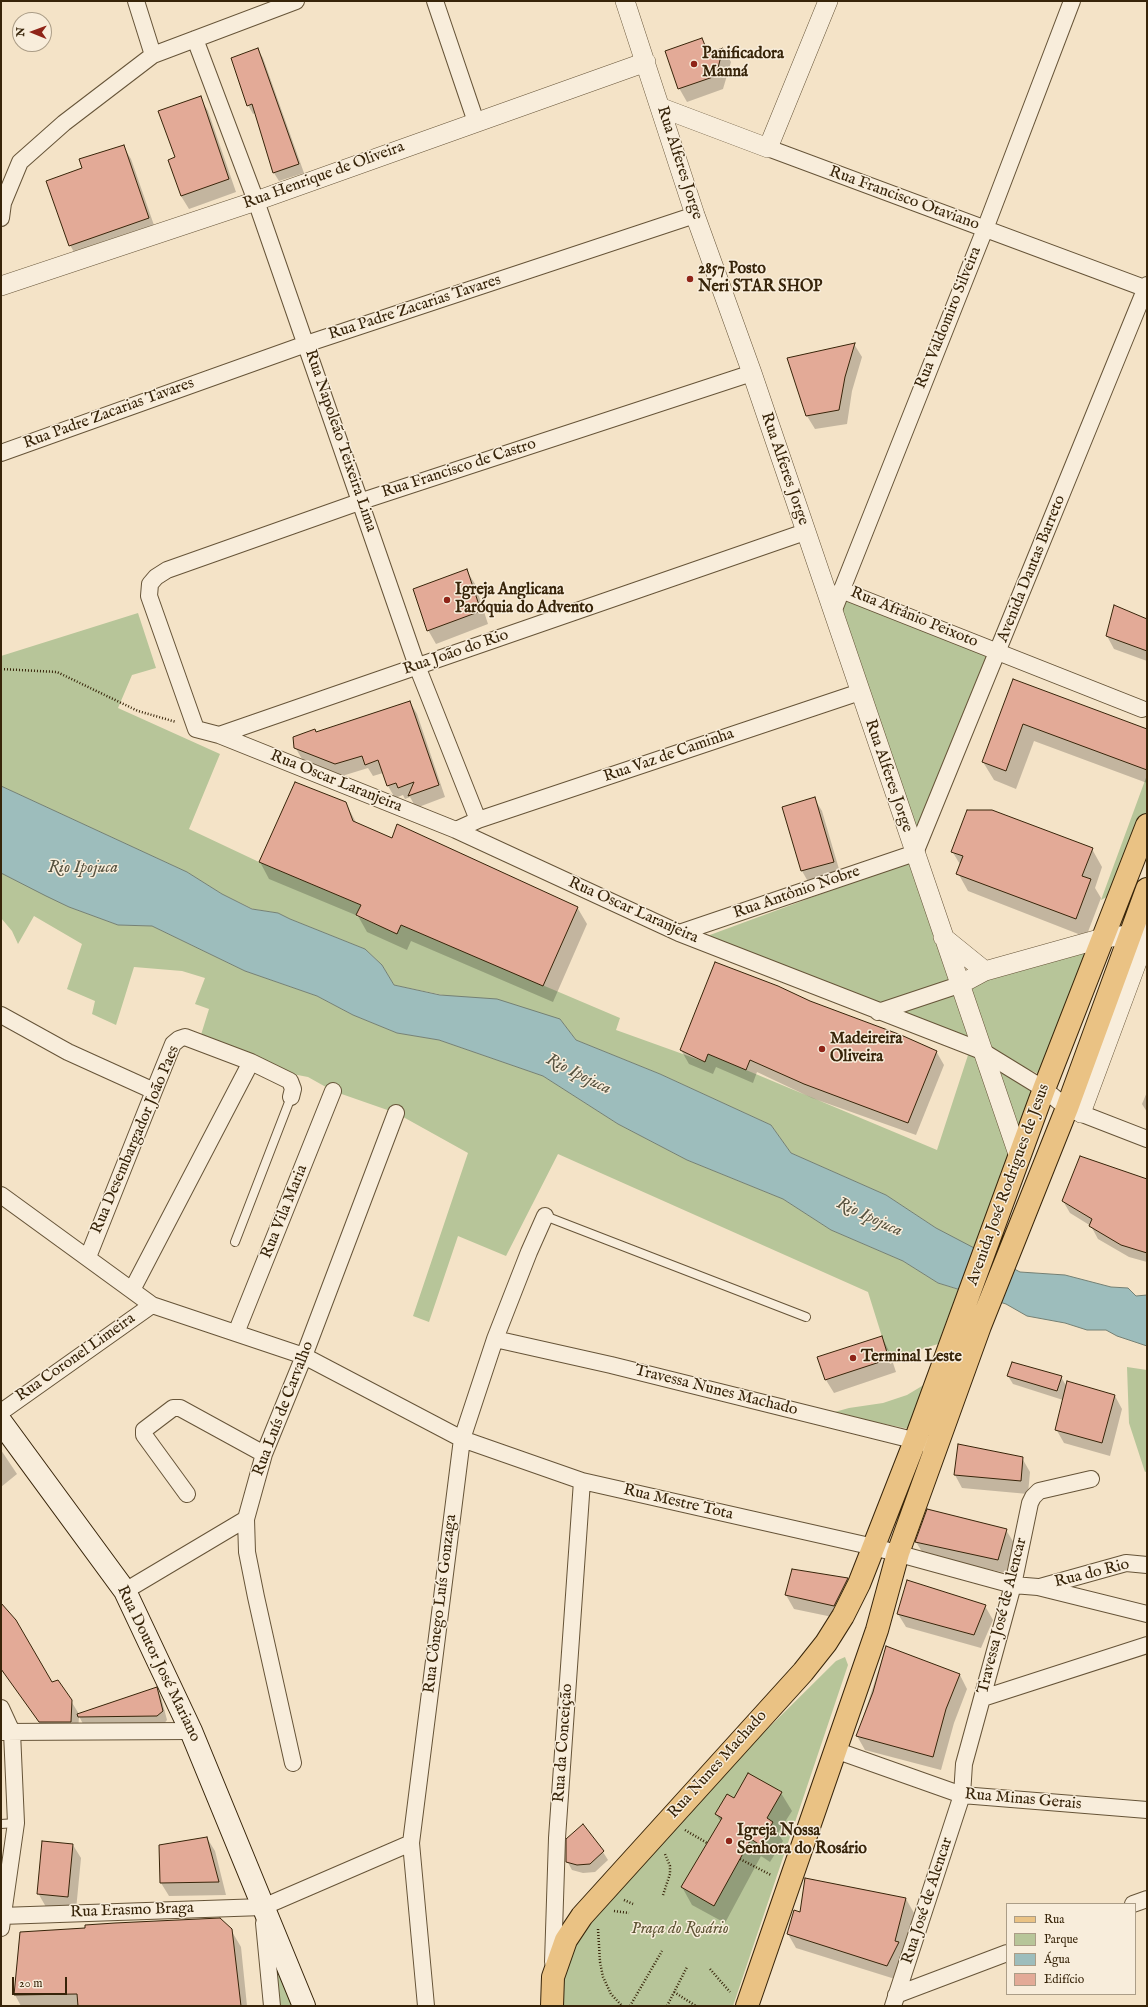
<!DOCTYPE html>
<html>
<head>
<meta charset="utf-8">
<style>
	body { margin:0 }
	#map { position:relative; width:1148px; height:2007px; overflow:hidden; background:#f4e3c7; font-family:"IM FELL English",serif }
	canvas { display:block }
	.frame { position:absolute; inset:0; border:2px solid #372409; pointer-events:none }
	.legend { position:absolute; left:1006px; top:1903px; width:130px; height:92px; box-sizing:border-box; background:#f8eddb; border:1px solid #ab9d87; margin:0; padding:5px 7px; list-style:none; font-size:12px; color:#372409 }
	.legend li { display:flex; align-items:center; gap:8px; height:20px }
	.legend b { width:20px; border:1px solid #ab9d87 }
	.north { position:absolute; left:12px; top:12px; width:40px; height:40px; box-sizing:border-box; background:#f8eddb; border:1px solid #ab9d87; border-radius:50%; rotate:271deg; font-size:11px; font-weight:700; line-height:16px; text-align:center; color:#372409 }
	.north::after { content:''; display:block; margin:auto; width:14px; height:18px; background:#8f2418; clip-path:polygon(50% 0,100% 100%,50% 72%,0 100%) }
	.scale { position:absolute; left:12px; top:1977px; width:55px; height:18px; box-sizing:border-box; border:2px solid #372409; border-top:0; padding-left:5px; font-size:12px; line-height:14px; white-space:nowrap; color:#372409; -webkit-text-stroke:3px #f8eddb; paint-order:stroke }
</style>
</head>
<body>
<div id="map">
<canvas width="1148" height="2007"></canvas>
<div class="frame"></div>
<ul class="legend">
<li><b style="height:5px;background:#eac284"></b>Rua</li>
<li><b style="height:11px;background:#b7c599"></b>Parque</li>
<li><b style="height:11px;background:#9dbdbc"></b>Água</li>
<li><b style="height:11px;background:#e3aa97"></b>Edifício</li>
</ul>
<div class="north">N</div>
<div class="scale">20 m</div>
</div>
<script>
const context = document.querySelector('canvas').getContext('2d');
context.lineJoin = 'round';
function fill(path, color) { context.fillStyle = color; context.fill(path, 'evenodd'); }
const poly = rows => new Path2D(rows.map(r => 'M' + r).join(''));
function trace(path, color, width, dash) { context.strokeStyle = color; context.lineWidth = width; context.lineCap = dash ? 'butt' : 'round'; context.setLineDash(dash || []); context.stroke(path); }
function drawText(font, color, halo, rows, align = 'center') {
  context.font = font + ' "IM FELL English",serif'; context.lineWidth = 3; context.setLineDash([]); context.textBaseline = 'middle'; context.strokeStyle = halo; context.fillStyle = color; for (const [text, x, y, turn = 0] of rows) {
    context.save(); context.translate(x, y); context.rotate((+turn || 0) * Math.PI / 180); context.textAlign = isNaN(turn) ? turn : align; if (halo) context.strokeText(text, 0, 0); context.fillText(text, 0, 0); context.restore();
  }
}
fill(poly([
	[845,598,990,656,919,826,913,828,840,614],
	[138,613,156,668,132,675,118,708,220,754,189,829,259,862,361,905,356,916,397,933,401,925,620,1018,616,1030,705,1062,708,1054,937,1150,970,1049,980,1053,1016,1157,983,1254,936,1228,886,1195,791,1153,771,1125,660,1074,576,1040,560,1019,394,985,382,965,365,949,290,919,278,913,253,909,222,894,187,872,1,786,1,656],
	[1147,775,1147,811,1116,892,1101,900],
	[913,860,955,983,878,1009,699,939],
	[1,873,69,907,118,925,152,926,245,971,317,996,353,1015,397,1033,439,1040,543,1076,618,1124,687,1160,783,1199,831,1230,903,1261,938,1283,969,1293,958,1320,948,1317,938,1344,889,1359,868,1292,558,1154,506,1256,458,1236,429,1322,413,1316,468,1153,396,1113,333,1091,308,1077,282,1072,200,1038,209,1009,195,1004,205,978,182,971,134,967,116,1025,92,1014,95,1001,67,989,82,944,34,916,18,944,12,931,1,918],
	[1100,941,1046,1077,983,1050,962,985],
	[958,987,979,1048,883,1012],
	[985,1054,1042,1090,1018,1152],
	[1127,1367,1147,1370,1147,1471,1145,1472,1129,1423],
	[932,1380,909,1429,831,1413,849,1408,883,1403,907,1395],
	[845,1657,848,1665,733,2006,560,2006,559,1980,575,1943,591,1917,714,1782,836,1661],
	[268,1928,301,2006,276,2006]
]), '#b7c599');
const water = poly([
	[1,786,187,872,222,894,252,909,278,913,290,919,365,949,382,965,394,985,440,995,497,999,560,1019,576,1040,660,1074,771,1125,791,1153,886,1195,936,1228,1020,1272,1065,1275,1111,1287,1128,1288,1136,1296,1147,1295,1147,1346,1117,1336,1106,1330,1087,1330,1065,1323,1027,1316,1006,1304,938,1283,903,1261,831,1230,783,1199,687,1160,618,1124,543,1076,439,1040,397,1033,353,1015,317,996,245,971,152,926,118,925,69,907,46,896,1,873,1,786]
]);
fill(water, '#9dbdbc');
trace(water, '#748074', 1);
fill(poly([
	[702,40,710,54,723,49,731,62,723,89,687,102,679,88],
	[258,50,263,58,304,173,279,181,274,173,255,113,253,114,248,105],
	[200,98,208,111,236,192,189,209,181,196,170,160,177,158],
	[123,146,131,159,156,231,78,259,70,245],
	[854,344,862,357,852,391,847,424,815,429,807,416],
	[467,571,475,584,488,624,436,644,428,630],
	[1147,620,1147,661,1114,649,1107,636],
	[1014,680,1147,730,1147,783,1034,741,1016,789,994,780,983,762],
	[410,702,417,714,445,797,416,808,410,797,405,799,403,795,395,798,388,786,383,773,373,776,368,768,342,776,302,759,295,747,316,733],
	[814,798,822,811,841,876,810,885,802,871,783,807],
	[345,802,357,824,393,840,577,907,587,924,553,1002,411,941,407,950,367,932,358,916,269,879,260,862],
	[1092,849,1102,867,1095,888,1101,898,1086,937,968,891,958,873,961,866,952,851],
	[809,1002,936,1051,944,1065,916,1135,812,1098,757,1072,753,1083,716,1067,713,1074,689,1064,681,1050],
	[1147,1092,1147,1112,1142,1104],
	[1147,1179,1147,1262,1129,1257,1098,1239,1091,1226,1070,1213,1063,1201],
	[882,1337,889,1351,896,1372,834,1393,826,1380,819,1358],
	[886,1350,888,1350,892,1363,890,1364],
	[1008,1376,1061,1377,1067,1387,1115,1396,1122,1409,1110,1456,1064,1443,1056,1429,1063,1400,1013,1384],
	[1,1450,17,1474,1,1487],
	[1022,1458,1030,1472,1028,1494,962,1488,955,1475],
	[1006,1530,1014,1543,1006,1573,924,1555,916,1542],
	[847,1579,855,1592,842,1619,794,1609,786,1595],
	[1,1604,52,1684,71,1701,79,1714,156,1688,161,1697,167,1720,163,1725,84,1726,79,1716,78,1734,47,1734,1,1668],
	[985,1606,993,1620,981,1648,906,1627,898,1614],
	[886,1647,960,1675,967,1689,954,1723,941,1770,865,1750,857,1736],
	[781,1793,792,1811,778,1833,783,1841,770,1862,761,1856,725,1923,692,1905,682,1887,721,1822,716,1814,735,1800],
	[207,1838,215,1851,226,1895,169,1896,161,1883],
	[73,1845,81,1858,76,1910,46,1907,38,1893],
	[603,1852,608,1860,595,1872,583,1873,572,1870,567,1861],
	[806,1879,906,1899,914,1913,895,1979,796,1948,788,1934,800,1913],
	[87,1929,231,1930,241,1947,247,2006,21,2006,15,1995,21,1933]
]), '#0003');
const building = poly([
	[702,38,708,53,723,48,716,76,678,89,665,51,702,38],
	[258,48,299,164,273,173,252,104,247,106,231,58,258,48],
	[201,96,229,179,181,196,168,160,175,157,158,111,201,96],
	[124,145,149,218,69,246,46,181,82,168,79,159,124,145],
	[855,343,845,377,839,410,806,416,787,358,855,343],
	[467,569,481,611,427,631,413,589,467,569],
	[1114,605,1147,619,1147,651,1106,636,1114,605],
	[1013,679,1147,729,1147,770,1023,724,1006,771,982,762,1013,679],
	[410,701,439,785,408,796,414,782,398,788,396,783,387,786,378,760,365,765,362,756,335,764,294,748,293,737,315,729,316,732,410,701],
	[295,782,346,802,353,821,392,838,397,824,578,907,543,986,401,925,397,934,356,915,361,905,259,862,295,782],
	[815,797,834,862,801,871,782,807,815,797],
	[967,810,992,810,1093,848,1082,876,1091,879,1076,919,956,874,963,856,951,852,967,810],
	[715,962,778,986,810,1001,901,1035,937,1051,908,1123,804,1084,750,1060,746,1070,708,1054,705,1062,680,1050,715,962],
	[1080,1156,1147,1179,1147,1253,1121,1245,1089,1226,1092,1219,1062,1201,1080,1156],
	[882,1336,889,1359,825,1380,817,1357,882,1336],
	[1012,1362,1062,1376,1057,1391,1007,1376,1012,1362],
	[1067,1381,1115,1395,1102,1443,1055,1430,1067,1381],
	[958,1444,1023,1457,1021,1481,954,1475,958,1444],
	[927,1509,1007,1529,998,1560,915,1542,927,1509],
	[792,1569,848,1578,834,1606,785,1595,792,1569],
	[907,1580,986,1605,974,1635,897,1614,907,1580],
	[1,1603,16,1620,52,1682,58,1680,72,1700,71,1722,39,1722,1,1669,1,1603],
	[886,1646,960,1674,946,1709,933,1757,856,1736,873,1692,886,1646],
	[157,1687,163,1711,157,1716,78,1717,77,1714,157,1687],
	[748,1773,782,1792,767,1818,773,1822,760,1845,751,1839,714,1906,681,1887,722,1818,715,1814,727,1794,734,1798,748,1773],
	[583,1824,604,1851,590,1864,577,1865,566,1862,566,1839,583,1824],
	[207,1837,219,1882,160,1883,159,1845,207,1837],
	[42,1841,73,1844,68,1897,37,1894,42,1841],
	[805,1878,906,1898,895,1941,899,1942,887,1966,787,1934,794,1910,800,1912,805,1878],
	[220,1918,232,1929,241,2006,78,2006,77,1994,14,1995,20,1932,85,1928,85,1925,115,1923,220,1918]
]);
fill(building, '#e3aa97');
trace(building, '#372409', 1);
const service = poly([
	[545,1216,806,1317],
	[235,1242,291,1097],
	[1,1824,16,1823]
]);
const minor = poly([
	[136,1,153,55],
	[435,1,476,122],
	[195,39,256,201,417,666,478,820,456,830],
	[768,148,1147,289],
	[1,218,3,203,20,162,64,123,153,55,296,1],
	[752,373,362,501,167,570,156,577,150,584,149,596,196,729,219,735,456,830,679,933,982,1051,1044,1089,1067,1108,1147,1139],
	[1,453,306,344,695,215],
	[841,590,1142,709],
	[833,612,985,229,1072,1],
	[219,735,805,532],
	[478,820,860,692],
	[679,933,915,853,1147,285],
	[878,1012,959,985],
	[1,1015,68,1052,154,1091],
	[1,1195,152,1305,304,1356,462,1439,582,1481,874,1547,1013,1585,1038,1587,1147,1614],
	[88,1257,154,1091,173,1044,179,1039,185,1037,251,1062,290,1081,293,1089,291,1097],
	[132,1290,251,1062],
	[236,1333,333,1091],
	[495,1339,611,1365,925,1443],
	[1,1412,152,1305],
	[187,1494,144,1435,144,1430,173,1408,180,1408,264,1454],
	[1040,1587,1126,1563,1147,1565],
	[125,1591,246,1519],
	[983,1698,1147,1645],
	[1,1708,12,1732,16,1823,1,1928],
	[3,1732,191,1731],
	[835,1750,962,1795,1147,1810],
	[293,1763,256,1597,247,1552,246,1519,264,1454,304,1356,396,1113],
	[1133,1904,1147,1899],
	[1,1916,263,1907,411,1843],
	[264,1923,272,2006],
	[553,1962,557,1838,582,1481],
	[896,1995,1007,1953],
	[426,2006,411,1843,462,1439,495,1339,529,1252,545,1216],
	[893,2006,962,1795,964,1764,1013,1585,1030,1503,1033,1497,1039,1491,1091,1479]
]);
const tertiary = poly([
	[625,1,695,215,752,373,1019,1157],
	[662,108,768,148,828,1],
	[1,286,256,201,646,62],
	[943,937,985,971],
	[959,985,985,971,1103,938,1147,933],
	[1081,1113,1147,935]
]);
const secondary = poly([
	[1,1422,125,1591,191,1731,304,2006]
]);
const primary = poly([
	[552,2006,553,1977,566,1940,582,1916,803,1672,826,1643,843,1616,859,1584,915,1441,1044,1089,1147,825],
	[747,2006,877,1630,898,1553,980,1326,1067,1108,1147,889]
]);
trace(service, '#665438', 10);
trace(minor, '#665438', 18);
trace(tertiary, '#665438', 20);
trace(secondary, '#372409', 24);
trace(primary, '#372409', 24);
trace(poly([
	[1,669,57,672,138,711,176,722],
	[685,1830,707,1843],
	[740,1859,771,1875],
	[663,1895,670,1874,670,1866,665,1854],
	[624,1900,633,1904],
	[614,1911,629,1913],
	[598,1929,600,1962,603,1977,611,1994,622,2006],
	[710,1969,730,1992],
	[674,1992,696,2006],
	[630,2006,662,1951],
	[667,2006,687,1967]
]), '#372409', 2.5, [1, 2]);
trace(service, '#f8eddb', 8);
trace(minor, '#f8eddb', 16);
trace(tertiary, '#f8eddb', 19);
trace(secondary, '#f8eddb', 22);
trace(primary, '#eac284', 22);
for (const [x, y, r, color] of [
	[694,64,4,"#8f2418"],
	[690,279,4,"#8f2418"],
	[447,600,4,"#8f2418"],
	[822,1049,4,"#8f2418"],
	[853,1358,4,"#8f2418"],
	[729,1841,4,"#8f2418"]
]) { const dot = new Path2D(); dot.arc(x, y, r, 0, 2 * Math.PI); context.fillStyle = color; context.fill(dot); trace(dot, '#f8eddb', 1.5); }
drawText('bold 16px', '#372409', '#f8eddb', [
	["Panificadora",702,55],
	["Manná",702,73],
	["2857 Posto",698,270],
	["Neri STAR SHOP",698,288],
	["Igreja Anglicana",455,591],
	["Paróquia do Advento",455,609],
	["Madeireira",830,1040],
	["Oliveira",830,1058],
	["Terminal Leste",861,1358],
	["Igreja Nossa",737,1832],
	["Senhora do Rosário",737,1850]
], 'left');
drawText('16px', '#372409', '#f8eddb', [
	["Rua Alferes Jorge",679,163,72],
	["Rua Henrique de Oliveira",324,176,-20],
	["Rua Francisco Otaviano",904,199,20],
	["Rua Padre Zacarias Tavares",415,308,-18],
	["Rua Valdomiro Silveira",949,318,-68],
	["Rua Padre Zacarias Tavares",109,414,-20],
	["Rua Napoleão Teixeira Lima",340,441,71],
	["Rua Francisco de Castro",459,469,-18],
	["Rua Alferes Jorge",784,469,71],
	["Avenida Dantas Barreto",1032,569,-68],
	["Rua Afrânio Peixoto",914,618,22],
	["Rua João do Rio",456,653,-19],
	["Rua Vaz de Caminha",669,756,-19],
	["Rua Alferes Jorge",888,776,71],
	["Rua Oscar Laranjeira",336,782,22],
	["Rua Antônio Nobre",797,893,-19],
	["Rua Oscar Laranjeira",633,911,24],
	["Rua Desembargador João Paes",136,1140,-67],
	["Avenida José Rodrigues de Jesus",1009,1185,-70],
	["Rua Vila Maria",285,1212,-68],
	["Rua Coronel Limeira",76,1358,-35],
	["Travessa Nunes Machado",716,1391,14],
	["Rua Luís de Carvalho",284,1409,-69],
	["Rua Mestre Tota",678,1503,13],
	["Rua do Rio",1092,1574,-14],
	["Rua Cônego Luís Gonzaga",441,1604,-83],
	["Travessa José de Alencar",1003,1616,-76],
	["Rua Doutor José Mariano",158,1664,64],
	["Rua da Conceição",564,1743,-86],
	["Rua Nunes Machado",718,1765,-48],
	["Rua Minas Gerais",1023,1800,5],
	["Rua José de Alencar",928,1901,-72],
	["Rua Erasmo Braga",132,1911,-2]
]);
drawText('italic 16px', '#5d5434', '#f8eddb', [
	["Praça do Rosário",680,1930]
]);
drawText('italic 17px', '#56523f', '#f8eddb', [
	["Rio Ipojuca",83,869],
	["Rio Ipojuca",578,1075,27],
	["Rio Ipojuca",869,1218,25]
]);
</script>
</body>
</html>
